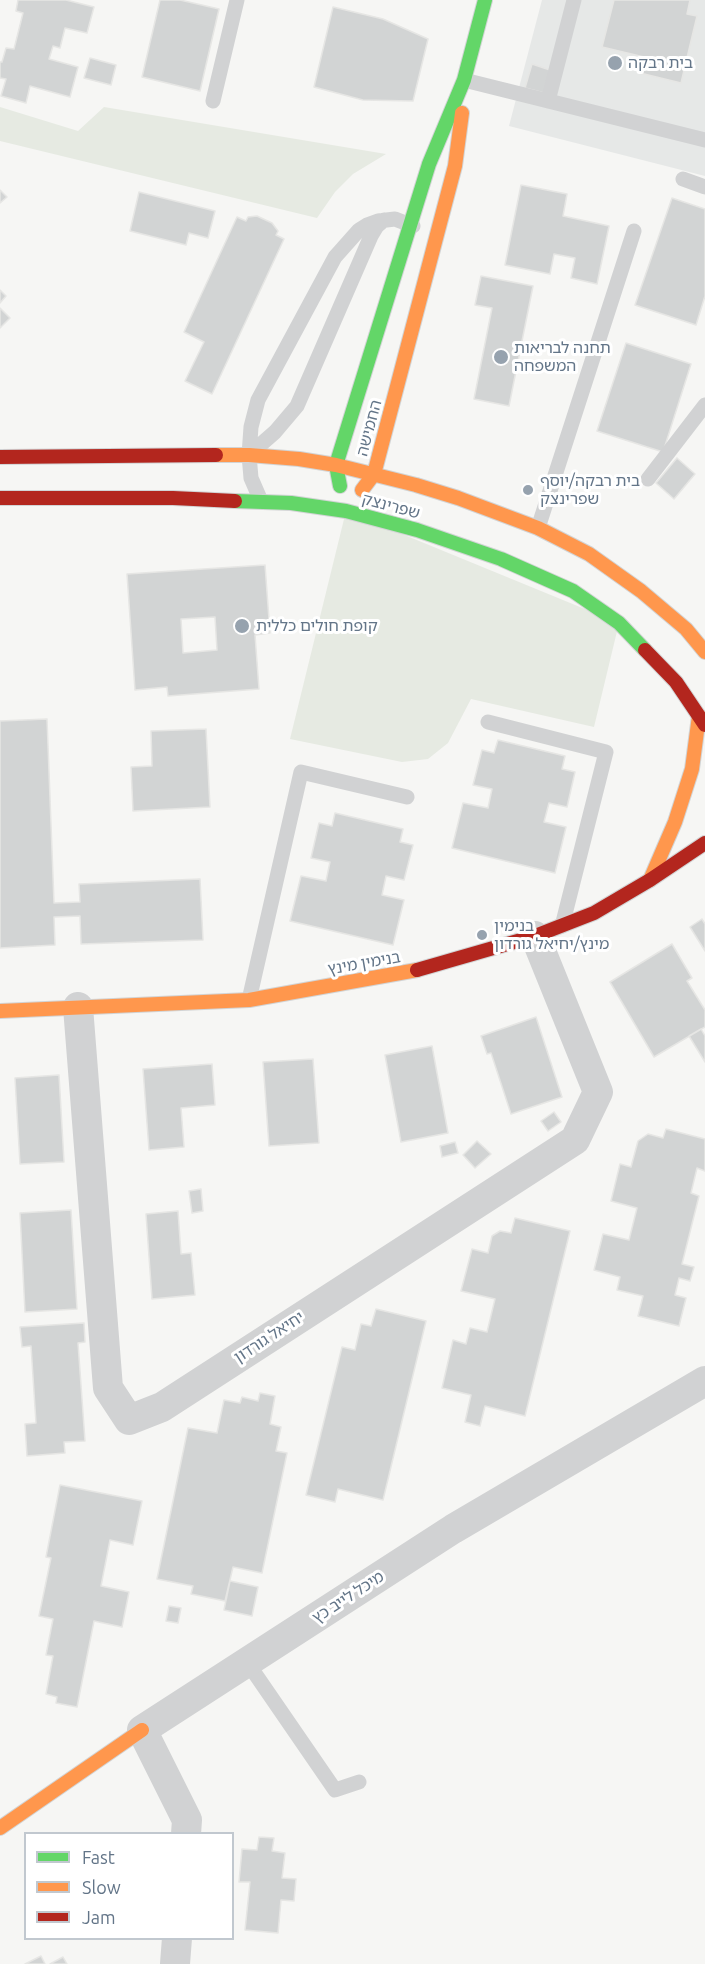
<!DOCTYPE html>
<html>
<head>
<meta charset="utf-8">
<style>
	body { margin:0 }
	#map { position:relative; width:705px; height:1964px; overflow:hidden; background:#f6f6f4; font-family:Ubuntu,sans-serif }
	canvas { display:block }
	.legend { position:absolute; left:24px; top:1832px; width:210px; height:108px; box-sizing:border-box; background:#fff; border:2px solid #c1c8cf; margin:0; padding:8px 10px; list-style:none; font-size:18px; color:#637588 }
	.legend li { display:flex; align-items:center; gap:12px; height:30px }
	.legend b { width:30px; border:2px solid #c1c8cf }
</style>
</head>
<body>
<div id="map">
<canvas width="705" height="1964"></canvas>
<ul class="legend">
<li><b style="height:8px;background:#63d668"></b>Fast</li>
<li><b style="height:8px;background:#ff974d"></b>Slow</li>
<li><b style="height:8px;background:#b3261e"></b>Jam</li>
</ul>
</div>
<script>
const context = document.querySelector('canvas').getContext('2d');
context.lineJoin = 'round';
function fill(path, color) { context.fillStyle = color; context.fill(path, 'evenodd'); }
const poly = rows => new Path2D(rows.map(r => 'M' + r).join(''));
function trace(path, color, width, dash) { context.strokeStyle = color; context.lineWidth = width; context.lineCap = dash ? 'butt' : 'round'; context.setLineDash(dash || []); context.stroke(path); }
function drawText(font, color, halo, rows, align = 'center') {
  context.font = font + ' Ubuntu,"Noto Sans Hebrew",sans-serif'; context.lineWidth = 6; context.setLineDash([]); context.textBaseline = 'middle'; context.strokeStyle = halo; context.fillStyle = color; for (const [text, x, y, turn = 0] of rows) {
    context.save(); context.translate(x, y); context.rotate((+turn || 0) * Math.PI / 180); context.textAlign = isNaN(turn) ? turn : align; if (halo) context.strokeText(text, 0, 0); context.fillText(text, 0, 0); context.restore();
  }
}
fill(poly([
	[542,0,705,0,705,176,509,126]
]), '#e6e8e7');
fill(poly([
	[0,107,78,131,104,107,386,154,353,174,335,192,317,218,0,141],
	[346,511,619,623,594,727,471,699,448,743,428,759,402,762,290,739]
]), '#e6eae2');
const building = poly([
	[18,0,66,0,94,7,87,33,65,28,60,48,53,46,49,59,78,67,70,97,30,86,26,103,1,96,6,79,0,78,0,62,2,62,6,48,14,49,23,13,16,11,18,0],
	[160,0,180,0,219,9,200,91,142,77,160,0],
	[614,0,690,0,687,14,697,16,681,83,640,73,644,57,602,47,614,0],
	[333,7,383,19,428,39,413,101,363,100,314,87,333,7],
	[90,58,116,65,111,85,84,78,90,58],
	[532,64,550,70,544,93,525,88,532,64],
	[521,185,567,194,563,216,609,226,597,284,571,278,575,258,554,254,550,274,505,265,521,185],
	[0,190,7,197,0,203,0,190],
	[139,192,215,211,208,238,189,233,186,245,130,231,139,192],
	[672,198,705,209,705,296,696,325,635,305,672,198],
	[257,216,272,223,278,231,276,235,284,239,212,394,185,381,204,342,184,332,237,217,246,221,248,217,257,216],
	[481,276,533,286,509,406,474,399,492,308,475,305,481,276],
	[0,290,6,296,0,303,0,290],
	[0,308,10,318,0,328,0,308],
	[626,343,691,364,663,452,597,431,626,343],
	[677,458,695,474,674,499,656,483,677,458],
	[265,565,270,633,255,635,259,689,168,696,167,687,135,690,127,574,265,565],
	[215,617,217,650,183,653,181,619,215,617],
	[47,719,54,903,80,902,79,884,200,879,203,940,81,944,80,916,54,917,55,945,0,948,0,721,47,719],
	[206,729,210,807,133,811,131,767,152,766,151,731,206,729],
	[498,740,565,756,562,769,575,772,567,807,549,803,544,822,566,827,555,873,452,848,463,803,488,808,492,789,473,785,482,750,494,753,498,740],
	[335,813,403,829,400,842,413,845,404,880,386,876,382,895,404,900,393,945,290,921,301,876,326,881,330,862,311,858,319,823,332,826,335,813],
	[702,919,705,924,705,951,690,927,702,919],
	[672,944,692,978,687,981,705,1010,705,1027,654,1057,610,982,672,944],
	[536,1017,562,1097,511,1114,491,1053,487,1054,481,1036,536,1017],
	[701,1029,705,1036,705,1062,689,1036,701,1029],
	[432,1046,448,1133,401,1142,385,1055,432,1046],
	[313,1059,319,1143,269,1146,263,1062,313,1059],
	[212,1064,215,1105,181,1108,184,1147,149,1150,143,1069,212,1064],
	[59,1075,64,1162,20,1164,15,1078,59,1075],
	[554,1112,561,1122,548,1131,541,1121,554,1112],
	[666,1129,705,1139,705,1171,697,1168,691,1193,699,1196,682,1264,694,1267,690,1281,679,1278,675,1295,686,1298,679,1326,638,1316,643,1296,617,1290,620,1277,594,1270,603,1234,629,1240,637,1208,611,1201,620,1164,631,1167,638,1141,648,1134,663,1138,666,1129],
	[477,1141,491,1154,475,1168,463,1155,477,1141],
	[455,1142,458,1153,442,1157,440,1146,455,1142],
	[201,1189,203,1211,192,1213,189,1191,201,1189],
	[71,1210,77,1309,25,1312,20,1213,71,1210],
	[178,1211,181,1254,191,1253,195,1295,152,1299,146,1214,178,1211],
	[515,1218,570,1231,525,1416,485,1406,480,1426,465,1422,471,1395,442,1388,453,1340,466,1344,470,1328,487,1332,495,1299,461,1291,472,1249,488,1253,492,1236,500,1231,511,1233,515,1218],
	[376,1309,426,1321,383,1500,338,1489,335,1502,306,1495,342,1347,355,1350,361,1324,371,1326,376,1309],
	[84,1323,85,1342,78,1343,85,1441,64,1442,65,1453,27,1456,25,1424,36,1423,31,1346,22,1347,20,1327,84,1323],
	[260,1393,275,1396,270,1424,281,1427,276,1451,287,1453,262,1573,233,1567,225,1601,191,1594,193,1586,157,1579,188,1428,217,1433,224,1400,240,1403,242,1397,258,1401,260,1393],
	[60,1485,142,1501,133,1545,110,1540,101,1586,129,1592,122,1627,94,1621,77,1707,56,1703,57,1697,46,1694,53,1656,46,1655,53,1619,39,1616,51,1558,46,1557,60,1485],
	[230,1581,258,1587,252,1616,224,1610,230,1581],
	[169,1606,181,1608,178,1623,166,1621,169,1606],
	[259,1837,274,1838,272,1851,285,1853,282,1878,296,1879,294,1901,281,1900,278,1933,245,1930,250,1882,239,1882,242,1849,257,1850,259,1837],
	[41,1956,45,1964,25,1964,41,1956],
	[63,1957,67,1964,50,1964,63,1957]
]);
fill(building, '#d2d4d4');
trace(building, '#e6e6e4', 1.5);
const fast = poly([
	[340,486,336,465,429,164,464,80,485,0],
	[235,501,291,503,346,511,417,530,501,559,573,591,619,623,645,650]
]);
const slow = poly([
	[216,455,249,455,299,459,336,465,416,485,458,498,538,528,589,554,641,591,686,629,705,652],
	[362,490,374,474,455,166,462,113],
	[650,880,675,822,692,769,699,716],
	[0,1011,249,1000,417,970],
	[0,1828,142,1730]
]);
const jam = poly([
	[0,457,216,455],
	[0,498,173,498,235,501],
	[645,650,676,682,705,725],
	[417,970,535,936,594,913,650,880,705,843]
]);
trace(fast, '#d2d4d5', 16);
trace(slow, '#d2d4d5', 16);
trace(jam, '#d2d4d5', 16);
trace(poly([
	[464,80,705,140],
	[213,101,237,0],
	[548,101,574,0],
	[683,179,705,187],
	[251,453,275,432,297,406,371,236,377,226,384,220],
	[648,479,705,405],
	[261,501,251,478,249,455,251,427,258,400,335,257,359,230,367,225,378,221,395,219,413,226],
	[538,528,634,231],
	[488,722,606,752,562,926],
	[249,1000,301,772,407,797],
	[247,1662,335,1790,359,1782]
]), '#d1d2d3', 15);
trace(poly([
	[78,1007,108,1388,129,1420,162,1407,575,1140,598,1092,535,936],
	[186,1834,187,1820,142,1730,453,1529,705,1381],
	[175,1964,177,1938]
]), '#d1d2d3', 30);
trace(fast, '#63d668', 14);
trace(slow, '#ff974d', 14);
trace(jam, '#b3261e', 14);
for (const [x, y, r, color] of [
	[615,63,8,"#96a2ae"],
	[501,357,8,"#96a2ae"],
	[528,490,6,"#96a2ae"],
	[242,626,8,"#96a2ae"],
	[482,935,6,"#96a2ae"]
]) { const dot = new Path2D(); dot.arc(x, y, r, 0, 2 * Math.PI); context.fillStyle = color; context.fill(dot); trace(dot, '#fff', 2); }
drawText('16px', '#637588', '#fff', [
	["בית רבקה",628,63],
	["תחנה לבריאות",514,348],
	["המשפחה",514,366],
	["בית רבקה/יוסף",540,481],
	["שפרינצק",540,499],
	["קופת חולים כללית",256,626],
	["בנימין",494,926],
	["מינץ/יחיאל גורדון",494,944]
], 'left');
drawText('16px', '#637588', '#fff', [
	["החמישה",369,428,-75],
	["שפרינצק",391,506,15],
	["בנימין מינץ",364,963,-10],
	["יחיאל גורדון",269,1337,-33],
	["מיכל לייב כץ",348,1597,-33]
]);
</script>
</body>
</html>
